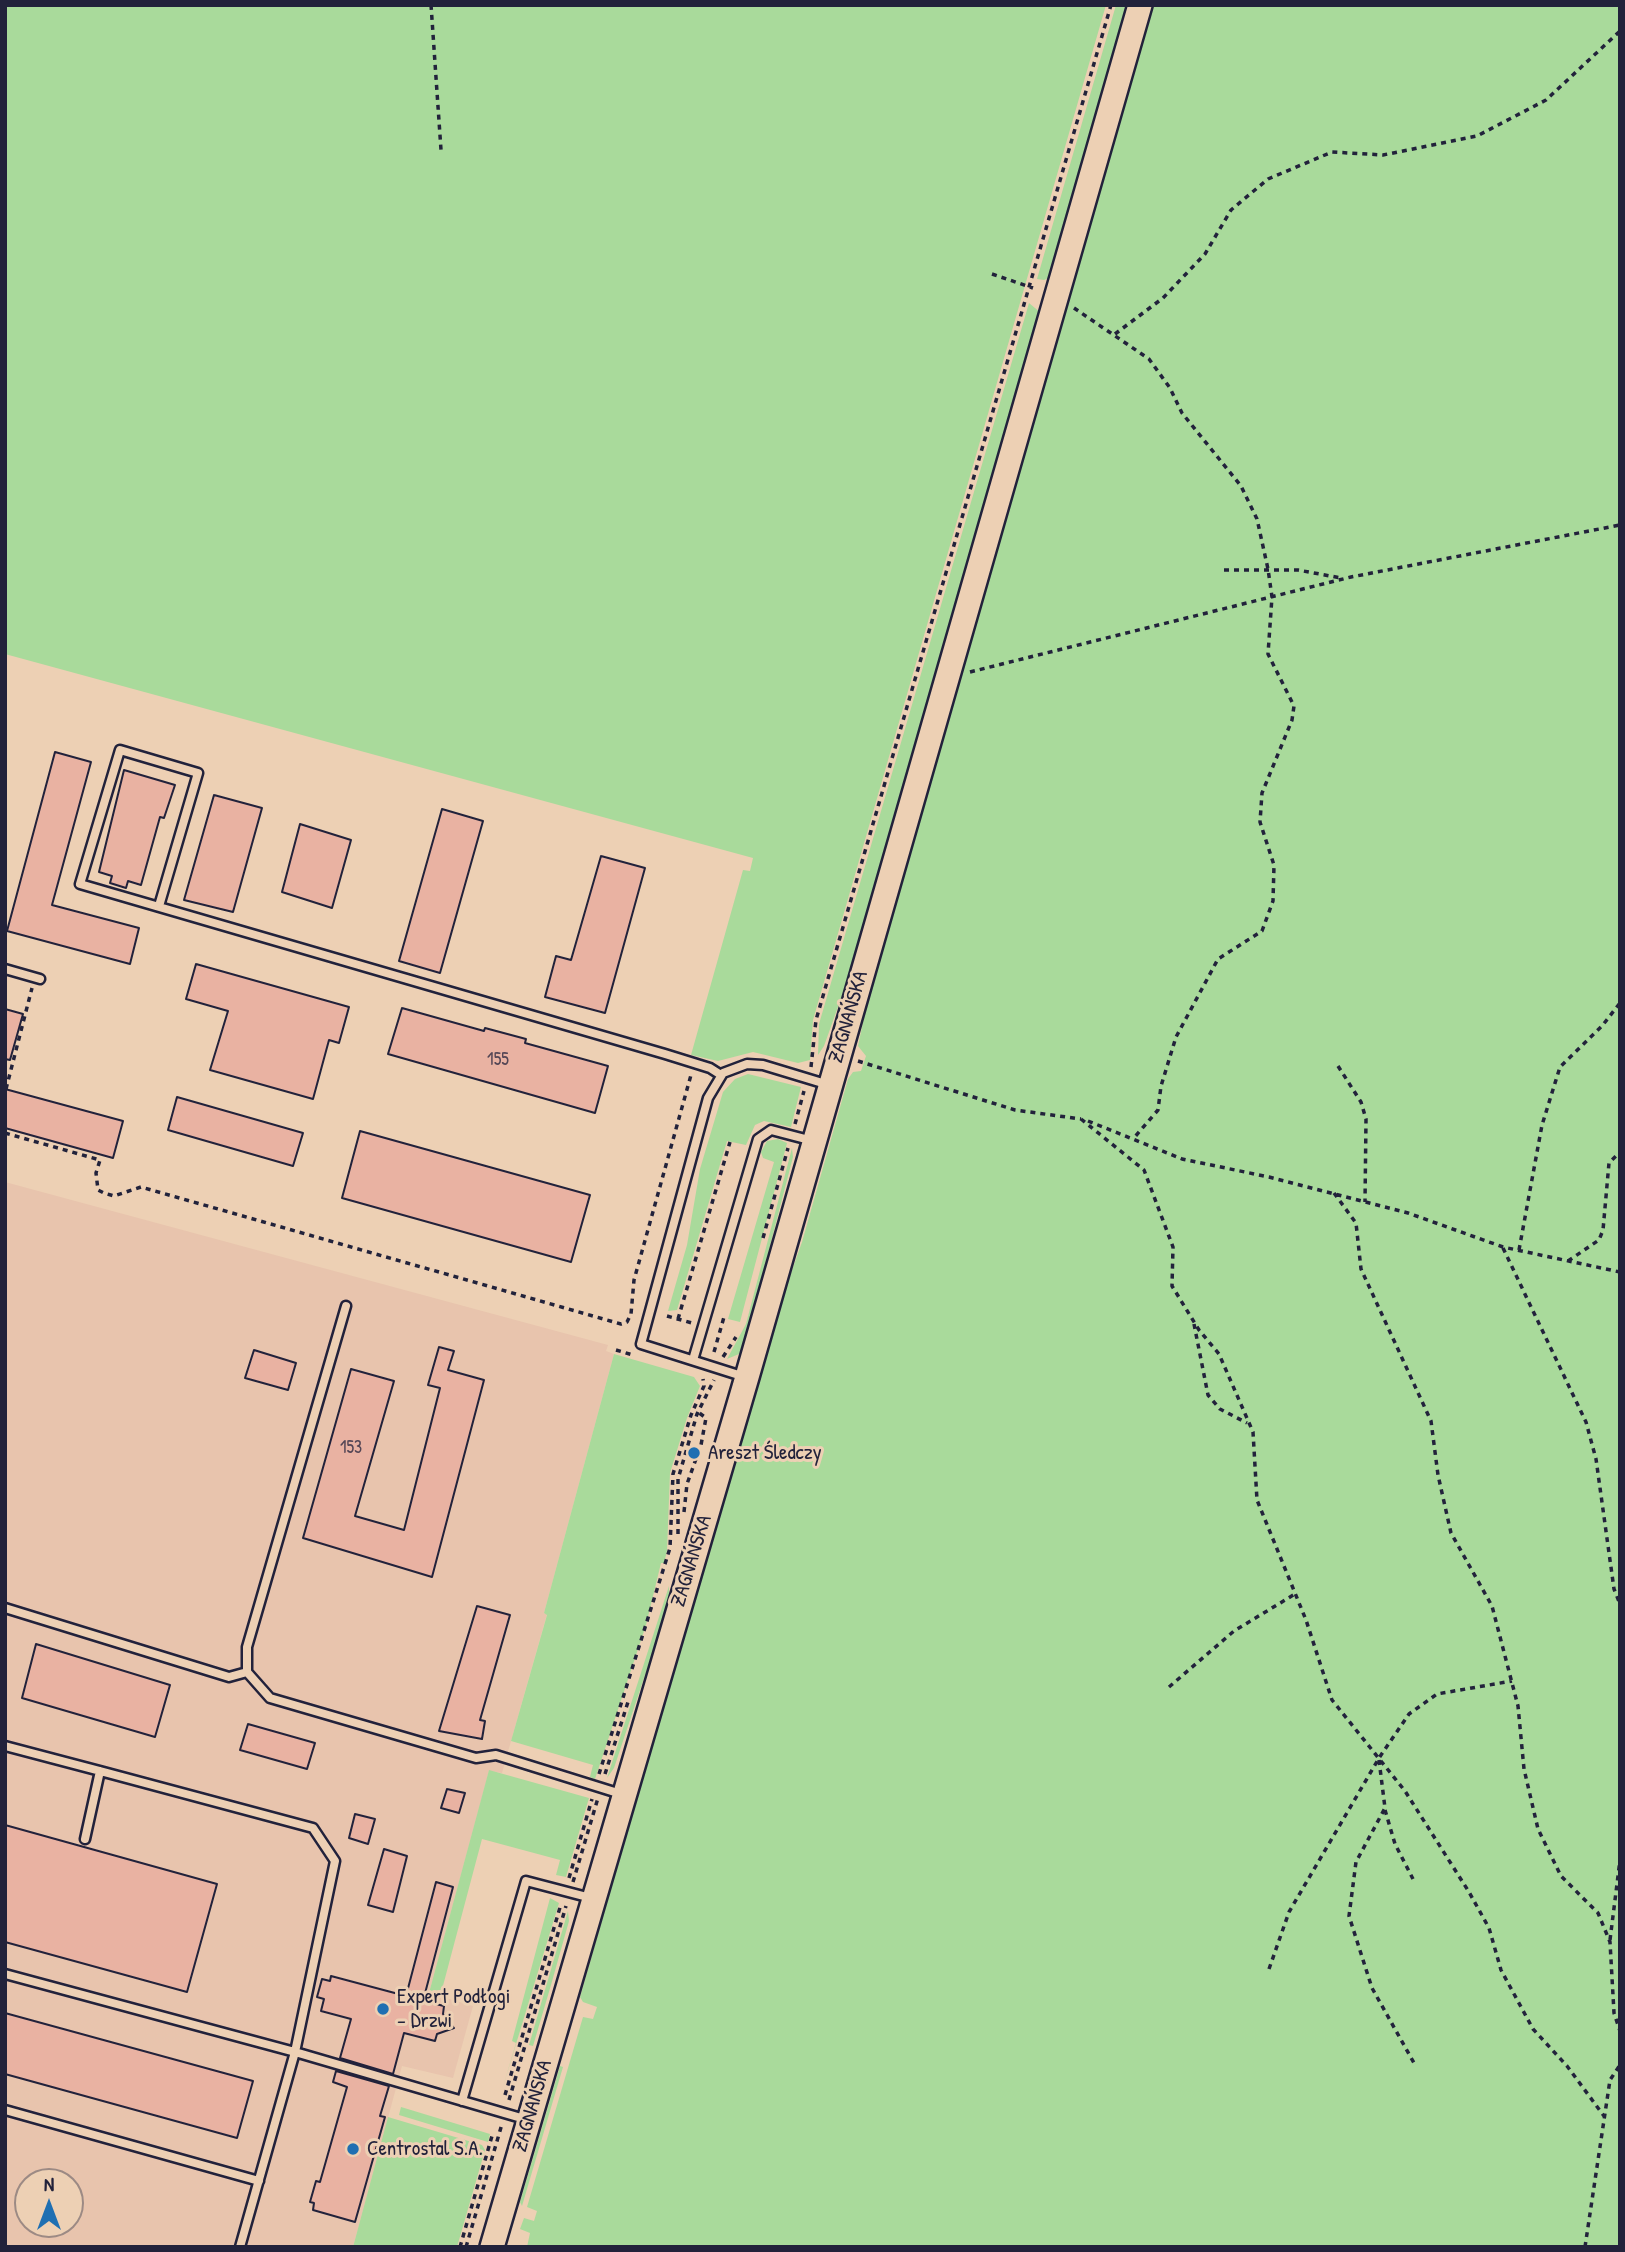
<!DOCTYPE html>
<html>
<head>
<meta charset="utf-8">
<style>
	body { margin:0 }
	#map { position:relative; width:1625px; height:2252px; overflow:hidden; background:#edd0b4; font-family:"Patrick Hand",sans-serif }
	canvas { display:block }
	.frame { position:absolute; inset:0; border:7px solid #22223b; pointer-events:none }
	.north { position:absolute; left:14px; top:2168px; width:70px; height:70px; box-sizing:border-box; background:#edd0b4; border:2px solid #9c8a84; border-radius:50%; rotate:0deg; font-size:19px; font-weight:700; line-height:28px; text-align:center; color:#22223b }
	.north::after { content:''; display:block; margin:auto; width:24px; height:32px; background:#1f6fb2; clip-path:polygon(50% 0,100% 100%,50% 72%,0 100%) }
</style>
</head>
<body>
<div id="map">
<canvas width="1625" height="2252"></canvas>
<div class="frame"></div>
<div class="north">N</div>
</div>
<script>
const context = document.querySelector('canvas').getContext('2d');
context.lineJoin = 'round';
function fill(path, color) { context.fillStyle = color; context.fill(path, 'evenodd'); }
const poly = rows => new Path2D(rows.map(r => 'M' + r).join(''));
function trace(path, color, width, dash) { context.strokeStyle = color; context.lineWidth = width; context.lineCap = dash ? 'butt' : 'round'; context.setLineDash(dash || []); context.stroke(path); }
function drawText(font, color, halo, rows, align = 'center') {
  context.font = font + ' "Patrick Hand",sans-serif'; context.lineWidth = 6; context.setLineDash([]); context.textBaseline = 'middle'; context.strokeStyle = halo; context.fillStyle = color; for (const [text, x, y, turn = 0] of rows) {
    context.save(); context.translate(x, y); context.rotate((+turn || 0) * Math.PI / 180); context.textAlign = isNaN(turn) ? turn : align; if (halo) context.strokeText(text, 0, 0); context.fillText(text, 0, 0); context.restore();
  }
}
fill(poly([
	[5,1182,608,1345,606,1351,614,1354,544,1613,547,1614,511,1741,502,1773,489,1771,429,1993,473,2006,453,2078,402,2066,353,2247,5,2247],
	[28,2182,70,2182,70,2224,28,2224]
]), '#e8c4ad');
fill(poly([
	[5,5,1106,5,813,1020,810,1060,798,1063,753,1052,718,1061,691,1055,743,870,750,871,753,858,5,654],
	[1116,5,1131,5,1051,277,1044,280,1037,279],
	[1151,5,1620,5,1620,2247,527,2247,530,2233,520,2229,524,2218,534,2221,537,2211,527,2207,583,2017,593,2019,597,2007,583,2002,580,1997,771,1329,802,1242,848,1079,853,1072,861,1071,866,1056,858,1046,879,946],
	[1029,303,1041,313,853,965,824,1046,818,1055,819,1024],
	[748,1074,801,1087,791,1127,764,1121,755,1125,746,1145,727,1141,677,1310,668,1311,687,1245,700,1169,723,1092,735,1079],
	[778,1139,787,1143,740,1322,728,1319,774,1162,763,1158,761,1152,767,1141],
	[792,1148,793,1157,744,1346,739,1354,727,1359,746,1324],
	[614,1354,694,1377,700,1386,687,1418,670,1473,667,1551,664,1563,661,1563,646,1625,595,1779,590,1777,593,1765,511,1741,547,1615,544,1613],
	[669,1586,669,1597,658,1636,614,1768,607,1778],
	[489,1770,589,1798,566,1877,556,1875,560,1860,482,1839,440,1997,429,1993],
	[550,1898,559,1903,502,2090,516,2043,512,2041],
	[568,1911,569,1921,551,1985,533,2046,529,2045],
	[560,2066,563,2067,522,2206,520,2202],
	[401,2107,490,2134,488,2142,399,2115],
	[388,2117,482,2145,485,2150,457,2247,353,2247]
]), '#a9da9b');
const building = poly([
	[55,752,91,762,52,905,139,928,130,964,7,931,55,752],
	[124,770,175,785,164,818,160,817,141,885,128,881,126,888,110,883,112,876,99,872,124,770],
	[214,795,262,808,233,912,184,900,214,795],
	[442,809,483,821,440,973,399,961,442,809],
	[300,824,351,840,332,908,282,892,300,824],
	[601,856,645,868,605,1013,545,997,556,956,571,960,601,856],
	[196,964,349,1007,339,1043,329,1040,313,1099,210,1070,228,1011,186,999,196,964],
	[402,1008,484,1031,485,1028,526,1039,525,1043,608,1066,595,1113,388,1054,402,1008],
	[5,1009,23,1014,10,1060,5,1059,5,1009],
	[5,1089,123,1121,113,1158,5,1128,5,1089],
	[177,1097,303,1133,293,1166,168,1130,177,1097],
	[360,1131,590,1195,571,1262,342,1198,360,1131],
	[439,1347,454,1351,448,1370,484,1380,432,1577,303,1538,351,1369,394,1381,355,1516,404,1530,440,1388,428,1385,439,1347],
	[254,1350,296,1363,288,1390,245,1378,254,1350],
	[477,1606,510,1615,480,1720,485,1721,482,1739,439,1731,477,1606],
	[36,1644,170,1685,155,1737,22,1698,36,1644],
	[248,1724,315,1743,307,1769,240,1750,248,1724],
	[447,1789,465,1793,459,1813,441,1808,447,1789],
	[355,1814,375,1819,368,1844,349,1838,355,1814],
	[5,1825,217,1884,187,1992,5,1942,5,1825],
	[384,1849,407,1856,393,1912,368,1905,384,1849],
	[436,1882,453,1887,423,2001,444,2006,443,2014,454,2028,437,2034,435,2041,404,2033,393,2074,340,2058,351,2019,321,2011,324,1999,317,1997,322,1979,330,1981,331,1976,406,1996,436,1882],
	[5,2013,253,2081,237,2138,5,2074,5,2013],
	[336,2071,389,2086,380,2116,385,2117,355,2222,313,2210,314,2203,310,2202,316,2181,320,2182,347,2087,333,2082,336,2071]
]);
fill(building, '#e9b2a2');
trace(building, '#22223b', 2);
const lane = poly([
	[159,906,198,773,120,750,80,884,665,1054,710,1068,721,1075],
	[5,969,40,979],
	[346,1306,247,1647,247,1672,270,1698,476,1758,496,1755,621,1794],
	[693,1360,758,1139,771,1130,813,1141],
	[745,1377,641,1344,708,1098,723,1073,747,1064,763,1065,829,1085],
	[5,1608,229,1677,247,1672],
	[5,1746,100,1771],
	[85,1839,100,1771,313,1828,335,1861,295,2052,528,2120],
	[5,1974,295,2052,240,2247],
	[462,2101,526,1881,591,1898],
	[5,2110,259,2181]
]);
const secondary = poly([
	[492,2247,747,1377,1140,5]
]);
trace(lane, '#22223b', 13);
trace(secondary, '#22223b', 28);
trace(poly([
	[431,5,441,150],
	[992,274,1033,288],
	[1074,308,1149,359,1170,388,1182,413,1241,486,1257,519,1268,569,1272,597,1268,654,1294,706,1292,720,1262,793,1260,822,1274,865,1273,901,1262,931,1218,959,1176,1037,1161,1086,1158,1110,1133,1139],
	[1115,334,1163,298,1205,254,1231,210,1268,179,1332,152,1383,155,1477,136,1546,100,1620,31],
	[1224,570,1298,570,1341,578],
	[970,672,1351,577,1620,525],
	[858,1061,1015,1110,1081,1119],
	[1338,1066,1361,1102,1366,1119,1365,1202],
	[811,1067,816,1020,1111,5],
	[6,1089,32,988],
	[1081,1119,1144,1170,1173,1247,1172,1286,1199,1330,1219,1354,1253,1432,1257,1500,1306,1620,1332,1700,1405,1791,1469,1892,1489,1928,1501,1970,1533,2029,1567,2066,1604,2116],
	[1088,1121,1182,1159,1269,1177,1408,1213,1503,1247,1620,1272],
	[795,1124,804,1091],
	[5,1133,100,1160,96,1173,98,1190,104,1193,114,1196,141,1187,621,1324,627,1322,631,1314,634,1280,691,1075],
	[1334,1193,1356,1223,1361,1269,1431,1421,1438,1475,1451,1533,1492,1606,1518,1706,1524,1769,1538,1829,1561,1876,1598,1913,1610,1942,1614,2013,1620,2031],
	[763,1238,788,1148],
	[1503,1248,1586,1422,1596,1459,1614,1589,1620,1604],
	[1519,1250,1542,1125,1560,1067,1602,1026,1620,1003],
	[1568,1261,1599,1240,1603,1230,1609,1163,1620,1152],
	[667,1316,692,1323],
	[678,1319,730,1142],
	[1194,1324,1208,1395,1220,1409,1247,1423],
	[616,1350,633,1355],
	[714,1352,724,1317],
	[723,1357,736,1337],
	[684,1512,687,1484,701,1445,706,1418,698,1412],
	[678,1534,678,1479,697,1414,714,1380],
	[1169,1687,1234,1631,1295,1594],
	[1379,1760,1385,1808,1356,1862,1349,1916,1372,1988,1414,2063],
	[599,1774,670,1548,673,1474,691,1415,704,1386,703,1379],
	[605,1774,628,1702],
	[1385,1810,1395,1844,1413,1879],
	[569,1878,592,1799],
	[573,1882,598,1798],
	[1610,1940,1620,1860],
	[1269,1969,1289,1912,1379,1758,1409,1714,1437,1694,1512,1681],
	[505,2095,561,1904],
	[509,2100,566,1906],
	[460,2247,492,2136],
	[466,2247,502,2124],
	[1585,2247,1610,2080,1620,2065]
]), '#22223b', 3.5, [5, 5]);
trace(lane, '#edd0b4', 8);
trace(secondary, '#edd0b4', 23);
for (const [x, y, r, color] of [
	[694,1453,7,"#1f6fb2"],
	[383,2009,7,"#1f6fb2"],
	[353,2149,7,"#1f6fb2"]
]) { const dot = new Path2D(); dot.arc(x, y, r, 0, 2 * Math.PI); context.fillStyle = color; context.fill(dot); trace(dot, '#edd0b4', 2.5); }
drawText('18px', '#544655', null, [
	["155",498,1060],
	["153",351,1448]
]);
drawText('21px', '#22223b', '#edd0b4', [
	["ZAGNAŃSKA",849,1017,-74],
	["ZAGNAŃSKA",692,1561,-73],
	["ZAGNAŃSKA",533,2106,-74]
]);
drawText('21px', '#22223b', '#edd0b4', [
	["Areszt Śledczy",708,1453],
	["Expert Podłogi",397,1997],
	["– Drzwi",397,2021],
	["Centrostal S.A.",367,2149]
], 'left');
</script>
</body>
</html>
